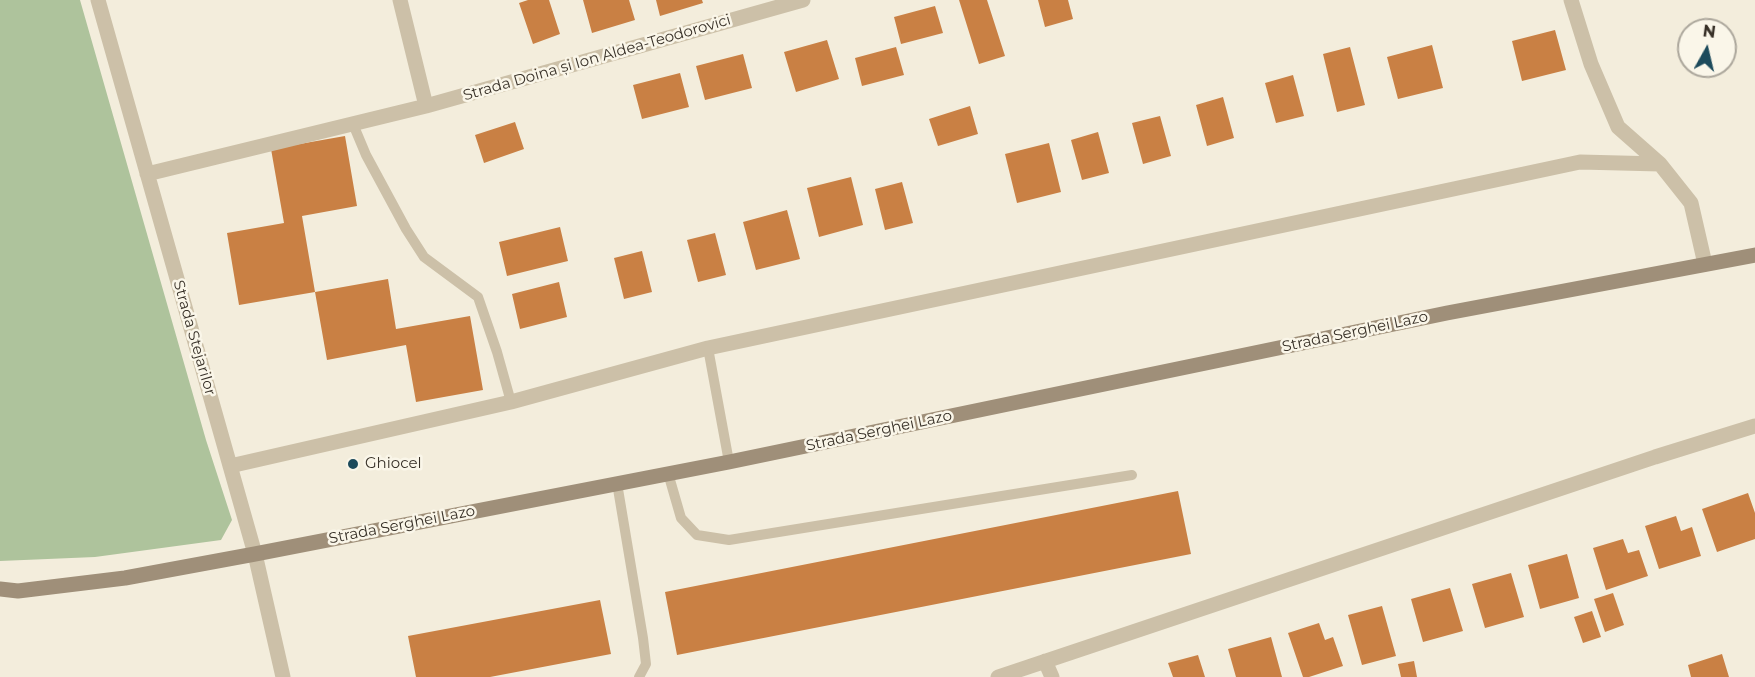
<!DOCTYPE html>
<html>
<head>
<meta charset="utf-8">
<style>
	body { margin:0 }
	#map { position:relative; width:1755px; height:677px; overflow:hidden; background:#f3eddc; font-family:Montserrat,sans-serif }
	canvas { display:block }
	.north { position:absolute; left:1677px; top:18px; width:60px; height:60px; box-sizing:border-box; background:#faf6e9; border:2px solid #aca79c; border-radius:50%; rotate:8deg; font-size:16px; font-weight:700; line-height:24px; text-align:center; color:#383128 }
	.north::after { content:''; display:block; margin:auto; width:21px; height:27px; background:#1c4a5b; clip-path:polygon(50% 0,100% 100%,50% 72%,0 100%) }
</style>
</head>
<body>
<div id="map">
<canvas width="1755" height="677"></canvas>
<div class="north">N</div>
</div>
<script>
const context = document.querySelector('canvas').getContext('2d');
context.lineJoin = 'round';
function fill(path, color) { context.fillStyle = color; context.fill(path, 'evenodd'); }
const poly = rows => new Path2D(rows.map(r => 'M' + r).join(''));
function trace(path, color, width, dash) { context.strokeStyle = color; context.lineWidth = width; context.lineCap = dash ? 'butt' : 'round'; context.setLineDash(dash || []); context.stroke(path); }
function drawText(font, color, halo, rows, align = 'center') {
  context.font = font + ' Montserrat,sans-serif'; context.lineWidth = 5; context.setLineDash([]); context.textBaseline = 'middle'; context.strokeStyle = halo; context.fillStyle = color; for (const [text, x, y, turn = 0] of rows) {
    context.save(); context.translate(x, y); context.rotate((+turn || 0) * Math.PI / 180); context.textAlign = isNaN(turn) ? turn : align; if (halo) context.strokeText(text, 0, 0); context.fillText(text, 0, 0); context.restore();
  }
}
fill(poly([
	[0,0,80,0,206,440,232,520,221,540,95,557,0,561]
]), '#aec39c');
fill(poly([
	[528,0,549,0,560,34,533,44,519,3],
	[583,0,629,0,635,20,592,33],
	[656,0,702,0,703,3,660,16],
	[959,0,987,0,1005,56,979,64],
	[1038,0,1068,0,1073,19,1045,27],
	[935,6,943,33,901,44,894,17],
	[1555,30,1566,70,1522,81,1512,41],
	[827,40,839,79,796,92,784,52],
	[1432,45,1443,88,1398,99,1387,57],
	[896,47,904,75,862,86,855,58],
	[1350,47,1365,105,1337,112,1323,54],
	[743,54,752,88,705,100,696,66],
	[680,73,689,107,642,119,633,85],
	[1293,75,1304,116,1276,123,1265,83],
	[1223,97,1234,138,1207,146,1196,105],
	[970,106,978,134,938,146,929,119],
	[1160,116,1171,156,1143,164,1132,123],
	[515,122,524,149,484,163,475,135],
	[1098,132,1109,173,1082,180,1071,140],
	[345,136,357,206,302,216,315,292,239,305,227,233,284,223,271,149],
	[1049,143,1061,192,1017,203,1005,154],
	[851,177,863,225,819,237,807,188],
	[902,182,913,223,885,230,875,189],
	[787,210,800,259,756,270,743,222],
	[560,227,568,261,507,276,499,242],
	[715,233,726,275,698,282,687,240],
	[642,251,652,292,624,299,614,258],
	[388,279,396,329,470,316,483,390,416,402,406,345,327,360,315,292],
	[559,282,567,317,520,329,512,294],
	[1178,491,1191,554,677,655,665,592],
	[1748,493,1755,513,1755,539,1717,552,1702,509],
	[1676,516,1681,531,1692,527,1701,556,1659,569,1645,526],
	[1623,539,1628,553,1639,550,1648,576,1606,590,1593,548],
	[1567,554,1579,598,1540,609,1528,565],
	[1511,573,1524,617,1485,628,1472,584],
	[1450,588,1463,631,1423,642,1411,599],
	[1613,593,1624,625,1605,632,1594,599],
	[600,600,611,654,490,677,416,677,408,636],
	[1382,606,1396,656,1362,665,1348,615],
	[1592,611,1601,637,1583,643,1574,617],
	[1319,623,1325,640,1333,637,1343,666,1309,677,1303,677,1288,633],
	[1271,637,1282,677,1236,677,1228,649],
	[1722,654,1729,677,1691,677,1688,665],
	[1198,655,1205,677,1173,677,1168,663],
	[1414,661,1417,677,1401,677,1398,664]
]), '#c98044');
trace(poly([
	[353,124,366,155,406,229,424,257,478,297,497,352,511,402],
	[708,348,729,462],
	[668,473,681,518,697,535,729,540,1132,475],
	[617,483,643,638,646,664,639,677]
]), '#ccc0a8', 10);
trace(poly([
	[98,0,255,554,283,677],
	[400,0,426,106],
	[1571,0,1591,64,1618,127,1660,164,1691,203,1705,264],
	[147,174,426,106,803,0],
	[230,466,511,402,708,348,1580,162,1660,164],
	[1045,661,1052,677],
	[998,677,1655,457,1755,426]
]), '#ccc0a8', 15);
trace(poly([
	[0,589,18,591,125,578,255,554,729,462,1447,313,1755,255]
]), '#9f8f79', 15);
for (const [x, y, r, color] of [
	[353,464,6,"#1c4a5b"]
]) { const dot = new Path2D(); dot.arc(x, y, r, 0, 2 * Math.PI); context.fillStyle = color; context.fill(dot); trace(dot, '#faf6e9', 2); }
drawText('15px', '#383128', '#faf6e9', [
	["Strada Doina și Ion Aldea-Teodorovici",597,58,-16],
	["Strada Serghei Lazo",1355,332,-12],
	["Strada Stejarilor",194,338,74],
	["Strada Serghei Lazo",879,431,-12],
	["Strada Serghei Lazo",402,525,-11]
]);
drawText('15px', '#383128', '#faf6e9', [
	["Ghiocel",365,464]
], 'left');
</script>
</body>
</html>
